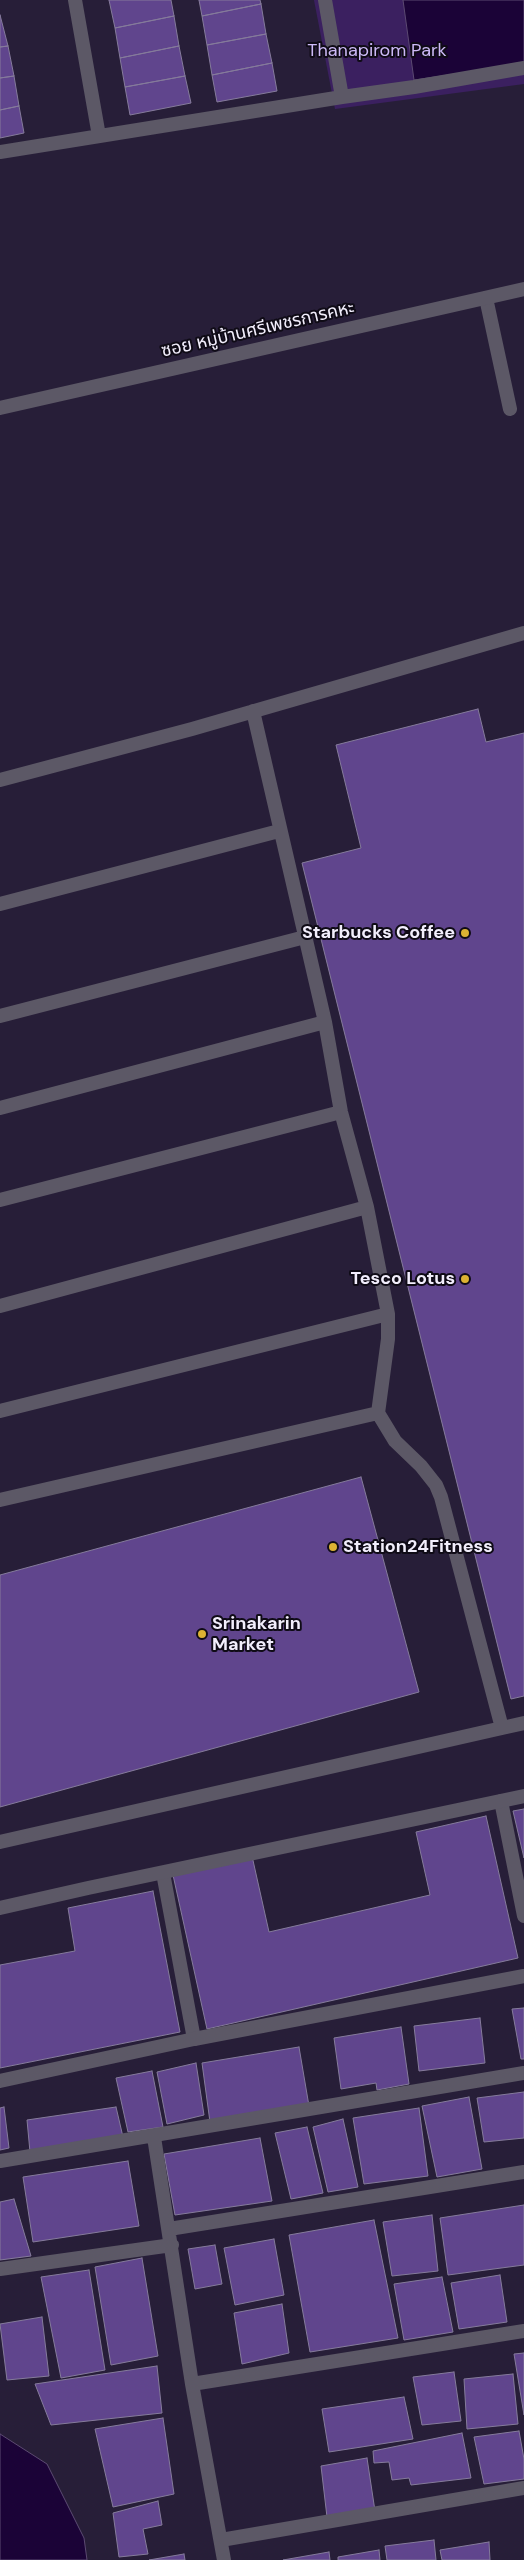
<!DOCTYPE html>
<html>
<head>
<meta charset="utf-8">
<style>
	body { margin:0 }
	canvas { display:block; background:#271e38 }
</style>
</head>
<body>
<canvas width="524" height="2560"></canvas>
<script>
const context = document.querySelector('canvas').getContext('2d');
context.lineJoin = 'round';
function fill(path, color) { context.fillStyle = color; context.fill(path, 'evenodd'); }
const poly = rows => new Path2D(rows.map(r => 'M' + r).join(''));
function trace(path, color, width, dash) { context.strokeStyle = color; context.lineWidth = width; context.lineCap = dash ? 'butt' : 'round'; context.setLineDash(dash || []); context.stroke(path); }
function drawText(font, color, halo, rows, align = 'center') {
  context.font = font + ' "DM Sans","Noto Sans Thai",sans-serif'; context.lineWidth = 4; context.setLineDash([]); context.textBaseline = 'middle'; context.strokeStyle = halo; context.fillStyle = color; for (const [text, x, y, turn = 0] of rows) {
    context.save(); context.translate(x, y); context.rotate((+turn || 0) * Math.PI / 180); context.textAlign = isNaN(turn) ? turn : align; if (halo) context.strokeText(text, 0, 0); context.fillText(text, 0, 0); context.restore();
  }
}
fill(poly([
	[314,0,524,0,524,84,335,109]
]), '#3b2060');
const water = poly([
	[403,0,524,0,524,64,414,80,403,0],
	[0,2434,47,2464,84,2538,87,2560,0,2560,0,2434]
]);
fill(water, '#1b0337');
trace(water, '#5c4a72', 1);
const building = poly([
	[109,0,171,0,174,16,115,28,109,0],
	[199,0,260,0,261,4,202,16,199,0],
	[261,4,266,34,207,45,202,16,261,4],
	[0,15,8,46,0,47,0,15],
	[174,16,179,46,120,58,115,28,174,16],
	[266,34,272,63,212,75,207,45,266,34],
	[8,46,14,76,0,78,0,47,8,46],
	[179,46,185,76,125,87,120,58,179,46],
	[272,63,277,91,217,102,212,75,272,63],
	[14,76,19,106,0,110,0,78,14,76],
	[185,76,191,103,130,115,125,87,185,76],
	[19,106,24,133,0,138,0,110,19,106],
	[478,709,486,742,524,733,524,1696,511,1699,302,863,361,848,336,745,478,709],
	[361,1477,419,1692,0,1807,0,1575,361,1477],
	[524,1809,524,1858,513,1811,524,1809],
	[486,1816,518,1958,207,2029,173,1875,252,1856,269,1932,430,1895,416,1832,486,1816],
	[153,1891,180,2032,0,2068,0,1965,75,1951,68,1908,153,1891],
	[524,2008,524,2059,521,2059,512,2009,524,2008],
	[480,2018,485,2063,419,2071,414,2026,480,2018],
	[401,2027,409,2084,377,2090,376,2083,341,2089,334,2038,401,2027],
	[299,2047,309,2106,210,2122,202,2063,299,2047],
	[196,2063,204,2115,167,2124,157,2072,196,2063],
	[152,2071,163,2127,128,2132,116,2078,152,2071],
	[524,2092,524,2138,484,2142,477,2098,524,2092],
	[469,2097,482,2169,437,2177,422,2106,469,2097],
	[4,2107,9,2148,0,2150,0,2108,4,2107],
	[116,2107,123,2137,30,2152,27,2120,116,2107],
	[419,2108,428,2176,364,2184,353,2118,419,2108],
	[343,2119,358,2187,328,2192,313,2127,343,2119],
	[307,2127,323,2193,291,2199,275,2133,307,2127],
	[260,2138,272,2201,175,2215,164,2154,260,2138],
	[128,2161,139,2226,33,2242,23,2177,128,2161],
	[14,2199,31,2256,0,2260,0,2202,14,2199],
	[524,2205,524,2265,448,2275,440,2218,524,2205],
	[432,2215,438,2271,392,2276,383,2222,432,2215],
	[374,2220,398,2338,310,2352,289,2235,374,2220],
	[274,2239,284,2295,235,2305,224,2248,274,2239],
	[215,2245,222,2284,195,2289,188,2249,215,2245],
	[142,2258,158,2356,111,2365,95,2267,142,2258],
	[89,2270,105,2370,61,2378,41,2277,89,2270],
	[500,2275,507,2322,459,2329,451,2283,500,2275],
	[442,2277,453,2332,404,2340,394,2284,442,2277],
	[282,2304,289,2353,242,2364,234,2313,282,2304],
	[42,2317,49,2376,7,2380,0,2324,42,2317],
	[524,2353,524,2415,514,2354,524,2353],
	[157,2366,162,2413,51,2425,35,2384,157,2366],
	[454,2372,461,2421,422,2425,413,2377,454,2372],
	[513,2374,518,2424,467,2429,464,2379,513,2374],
	[404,2397,413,2439,329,2452,322,2409,404,2397],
	[163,2418,174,2494,113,2507,95,2429,163,2418],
	[519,2431,524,2459,524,2479,484,2484,474,2437,519,2431],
	[462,2433,471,2478,411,2485,409,2478,392,2480,389,2462,374,2463,373,2451,462,2433],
	[367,2458,375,2511,327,2517,321,2466,367,2458],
	[158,2501,162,2525,143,2529,148,2554,119,2557,113,2513,158,2501],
	[434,2540,436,2560,387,2560,385,2546,434,2540],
	[489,2542,490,2560,442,2560,440,2550,489,2542],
	[379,2550,380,2560,338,2560,338,2557,379,2550],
	[329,2552,330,2560,283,2560,329,2552],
	[184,2554,185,2560,149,2560,184,2554]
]);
fill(building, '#60458d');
trace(building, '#857b9b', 1);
trace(poly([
	[486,298,510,409],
	[253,711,325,1022,341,1112,367,1207,388,1314,388,1339,378,1413],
	[0,780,192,729,524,633],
	[0,904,279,831],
	[0,1016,305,937],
	[0,1108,325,1022],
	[0,1200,341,1112],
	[0,1306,367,1207],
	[0,1411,388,1314],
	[0,1500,378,1413,395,1441,421,1466,436,1485,441,1497,502,1728,524,1723],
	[501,1801,524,1916],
	[0,1842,502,1728],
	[163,1873,194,2039]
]), '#5c5866', 14);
trace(poly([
	[75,0,99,136],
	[325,0,342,97],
	[0,152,342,97,414,87,524,68],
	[0,408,524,289],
	[0,1908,88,1888,524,1796],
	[0,2081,194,2039,524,1976],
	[154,2137,192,2384,224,2560],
	[0,2161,524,2073],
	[169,2229,524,2172],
	[0,2269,172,2245],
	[192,2384,524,2331],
	[221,2540,524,2488]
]), '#5c5866', 14);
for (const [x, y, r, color] of [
	[465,933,5,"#dcb233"],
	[465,1279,5,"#dcb233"],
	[333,1547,5,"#dcb233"],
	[202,1634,5,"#dcb233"]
]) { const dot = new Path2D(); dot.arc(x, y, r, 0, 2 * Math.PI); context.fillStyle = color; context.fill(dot); trace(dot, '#0f0b16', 2); }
drawText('18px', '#cdbaf7', '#0f0b16', [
	["Thanapirom Park",377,51]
]);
drawText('18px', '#f2eefc', '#0f0b16', [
	["ซอย หมู่บ้านศรีเพชรการคหะ",258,330,-13]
]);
drawText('bold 18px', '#f2eefc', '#0f0b16', [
	["Starbucks Coffee",455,933],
	["Tesco Lotus",455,1279],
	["Station24Fitness",343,1547,"left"],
	["Srinakarin",212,1624,"left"],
	["Market",212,1645,"left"]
], 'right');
</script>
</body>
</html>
